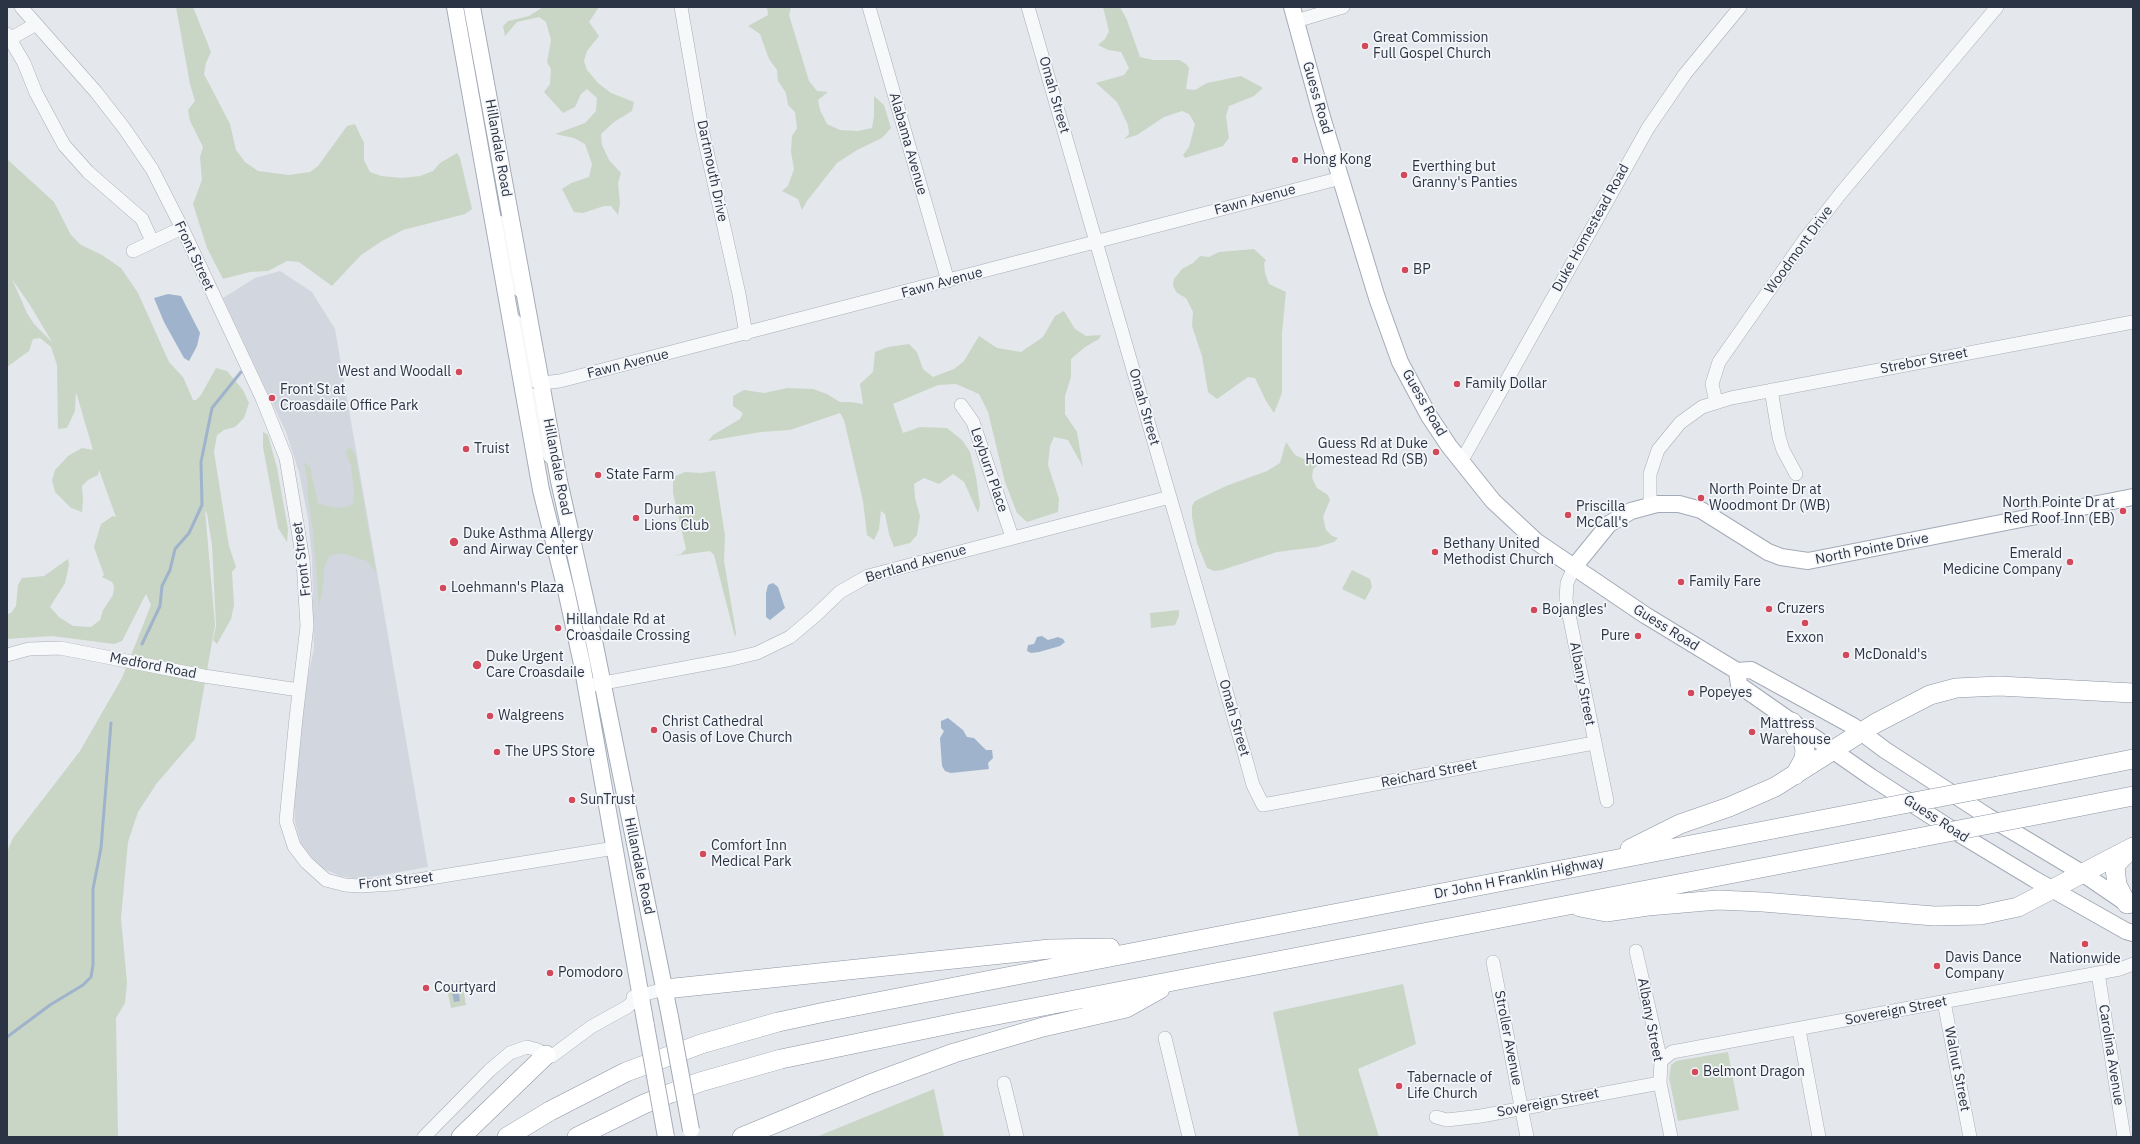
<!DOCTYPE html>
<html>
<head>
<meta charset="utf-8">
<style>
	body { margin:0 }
	#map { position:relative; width:2140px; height:1144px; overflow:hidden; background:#e4e7ec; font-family:"IBM Plex Sans",sans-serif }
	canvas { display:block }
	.frame { position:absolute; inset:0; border:8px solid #2b3445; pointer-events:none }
</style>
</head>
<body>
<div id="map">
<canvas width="2140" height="1144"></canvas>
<div class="frame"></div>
</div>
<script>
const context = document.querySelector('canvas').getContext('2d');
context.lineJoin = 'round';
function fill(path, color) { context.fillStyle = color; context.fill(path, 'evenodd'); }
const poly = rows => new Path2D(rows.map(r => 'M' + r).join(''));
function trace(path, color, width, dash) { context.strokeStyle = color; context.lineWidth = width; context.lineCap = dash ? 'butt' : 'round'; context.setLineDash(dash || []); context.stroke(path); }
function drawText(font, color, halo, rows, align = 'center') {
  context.font = font + ' "IBM Plex Sans",sans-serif'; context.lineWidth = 3.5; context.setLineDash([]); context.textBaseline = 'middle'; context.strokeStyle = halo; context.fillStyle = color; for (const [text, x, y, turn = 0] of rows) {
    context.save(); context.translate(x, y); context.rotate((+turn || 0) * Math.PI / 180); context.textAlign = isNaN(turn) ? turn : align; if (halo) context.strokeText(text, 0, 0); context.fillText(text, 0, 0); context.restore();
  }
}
fill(poly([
	[280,271,312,292,335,329,428,867,360,879,340,876,322,868,309,854,301,844,295,822,294,805,302,724,306,685,314,649,312,559,308,518,299,472,286,432,223,298,255,278]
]), '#d2d6de');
fill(poly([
	[176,7,193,7,211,52,206,63,204,74,230,124,236,150,245,162,258,171,289,175,310,172,318,166,347,126,355,124,364,143,364,160,370,172,381,176,402,178,420,176,433,171,440,163,457,153,460,158,472,209,465,214,403,230,382,241,361,255,332,286,299,262,287,261,268,271,250,272,223,279,207,248,193,204,202,180,200,157,203,147,190,121,188,110,195,101,190,84],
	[543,7,599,7,589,22,599,36,587,51,584,61,587,70,598,83,611,93,634,102,632,111,614,122,601,134,602,145,609,160,621,173,618,183,620,203,618,215,611,206,604,206,583,213,574,212,562,189,571,183,589,177,592,164,585,144,574,138,555,134,585,123,596,111,597,98,587,89,581,94,575,107,563,113,544,92,550,84,551,69,547,62,551,40,546,22,539,17,517,22,505,36,503,26,508,21,529,16],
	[767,7,791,7,789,15,809,81,817,91,828,92,818,100,820,110,827,124,840,130,858,131,872,128,874,116,874,96,884,105,891,128,882,138,857,150,837,163,807,201,802,210,798,199,782,191,788,186,794,169,791,152,792,136,797,128,795,112,788,105,786,93,778,81,777,70,769,59,760,34,748,26,768,15],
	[1103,7,1120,7,1127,20,1140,57,1153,60,1179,60,1186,64,1189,68,1186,89,1195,90,1207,83,1241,76,1263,88,1254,96,1229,106,1226,116,1229,138,1223,146,1185,158,1183,155,1189,147,1195,124,1189,114,1182,111,1164,117,1137,135,1124,139,1129,134,1128,125,1117,102,1096,83,1124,75,1129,68,1121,52,1108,50,1098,45,1105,39,1109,31],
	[7,159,54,202,71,235,81,245,102,255,121,268,138,293,169,362,183,377,193,400,196,400,201,395,216,368,227,371,243,390,249,403,244,418,235,427,224,430,217,435,214,452,229,546,236,567,232,572,234,605,231,619,217,644,213,640,216,626,212,545,207,514,205,510,215,625,195,739,157,783,138,812,128,842,121,918,127,983,125,1003,116,1018,118,1137,7,1137,7,852,13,838,80,751,122,678,151,605,146,594,122,641,114,644,52,636,7,639,7,614,11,613,16,606,18,585,22,578,44,576,68,559,69,565,65,583,50,607,59,617,73,626,91,627,100,620,103,610,113,595,114,586,112,582,102,577,104,575,94,547,101,524,113,516,116,517,99,470,98,475,88,480,82,486,83,499,82,512,71,508,55,492,52,480,55,470,68,456,82,448,93,450,76,392,75,411,67,428,58,429,57,365,51,347,40,338,33,339,29,351,7,367],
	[12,279,30,305,52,342,34,324,27,313],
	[1254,249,1266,260,1264,263,1265,273,1269,284,1286,292,1282,333,1282,393,1274,413,1266,401,1255,378,1248,377,1217,399,1208,392,1202,356,1192,326,1193,312,1186,298,1177,293,1173,286,1174,279,1182,269,1193,263,1200,256,1209,257,1219,252],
	[1064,311,1075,329,1086,336,1101,335,1099,339,1085,347,1071,359,1071,377,1065,396,1065,414,1077,432,1083,467,1068,440,1054,437,1050,446,1048,465,1059,499,1058,512,1027,522,1017,513,1005,482,988,412,979,394,956,384,938,385,893,404,903,433,920,427,947,428,962,440,970,452,976,477,980,505,978,513,964,482,953,474,939,484,924,478,914,484,915,498,920,516,917,535,910,543,894,547,889,534,885,514,881,511,879,529,874,540,867,535,863,501,852,454,844,420,840,413,790,430,761,432,708,441,713,435,740,419,743,413,733,406,733,396,744,390,764,393,787,388,813,389,827,394,840,402,851,402,863,404,860,384,873,372,875,352,888,347,909,344,917,352,923,369,933,377,954,369,964,361,979,336,997,348,1021,352,1043,337,1055,316],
	[263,432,268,435,277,468,288,529,287,542,278,528,263,447],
	[1286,442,1295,455,1304,459,1327,458,1313,469,1312,478,1317,488,1328,495,1330,500,1323,517,1326,530,1332,536,1338,538,1334,542,1317,547,1277,552,1222,570,1214,571,1207,568,1197,543,1192,517,1192,506,1195,501,1226,486,1267,471,1280,463],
	[348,448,352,449,356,458,376,573,367,561,341,553,329,556,324,568,323,588,319,606,313,532,307,491,308,485,304,462,310,467,318,504,337,508,345,507,353,504,354,493,351,466,346,453],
	[715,471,725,536,724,561,736,633,735,637,714,555,710,551,673,556,681,554,686,549,673,493,673,477,685,472,701,473],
	[1352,570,1370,579,1372,587,1365,600,1342,589],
	[1179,610,1179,616,1175,625,1151,628,1150,613],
	[462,981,466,1005,451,1008,446,984],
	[1403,984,1416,1044,1358,1069,1379,1137,1299,1137,1273,1012],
	[1728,1052,1739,1110,1678,1121,1669,1078,1671,1065,1676,1061],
	[934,1089,944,1137,816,1137]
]), '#c9d6c5');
fill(poly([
	[168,294,181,296,200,333,197,346,189,361,184,358,164,322,154,298],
	[773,583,778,587,785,608,770,620,766,617,766,593,768,585],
	[1042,636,1048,640,1058,637,1063,639,1065,642,1060,646,1039,652,1031,653,1027,651,1028,645,1034,644,1037,637],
	[948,718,963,730,967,737,974,738,986,750,992,750,993,758,988,763,989,769,951,773,945,771,942,766,940,738,944,731,941,728,941,721],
	[458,987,460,1001,454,1002,451,988]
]), '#9fb4cc');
trace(poly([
	[142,644,160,606,162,586,170,570,175,549,189,533,202,505,201,462,212,408,241,372],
	[7,1037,50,1005,83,985,91,977,93,965,93,889,101,848,111,723]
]), '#9fb4cc', 3);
const minor = poly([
	[21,7,96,92,124,128,152,169,183,230,262,398,286,458,303,560,307,626,296,718,286,821,294,846,306,862,326,880,345,885,360,886,393,884,615,848],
	[681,7,702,129,739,294,746,334],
	[869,7,948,281],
	[1028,7,1245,756,1253,785,1263,805,1594,743],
	[1296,21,1343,7],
	[7,34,24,63,36,93,64,145,88,172,142,219,152,241],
	[10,39,36,24],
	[493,222,499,222,504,229,511,267,519,290],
	[133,251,182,228],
	[510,316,518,324,524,337,530,370,534,381,542,383,560,381,1341,178],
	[523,388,535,399,541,434,550,457],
	[1771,390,1779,437,1783,450,1796,474],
	[1716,402,1712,384,1719,362,1805,239,1841,193,1997,7],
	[961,405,973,422,1012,537],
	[1461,462,1648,128,1685,74,1740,7],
	[1650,505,1650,474,1658,450,1680,423,1702,407,1731,398,2133,322],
	[1574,567,1567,583,1566,600,1607,801],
	[7,655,29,649,60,648,204,676,299,690],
	[593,685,732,659,757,653,790,637,816,615,840,592,868,576,1170,497],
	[1636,951,1661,1061,1660,1083,1671,1137],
	[1493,962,1527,1137],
	[2098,973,2124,1137],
	[633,997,665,989],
	[1944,1002,1970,1137],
	[1799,1030,1819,1137],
	[1165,1038,1189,1137],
	[1661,1061,1672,1052,2120,969,2133,964],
	[1004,1083,1017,1137],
	[1436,1117,1447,1120,1481,1116,1660,1083],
	[424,1137,490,1070,510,1053,527,1047,538,1050,548,1057,552,1056,591,1027,627,1007,641,995]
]);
const major = poly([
	[455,7,541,490,566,590,582,664,646,1026],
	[472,7,559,481,588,611,670,1017],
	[1292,7,1322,117,1377,298,1400,362,1429,416,1449,446,1493,501,1537,542,1645,615,1737,671,1751,670,1853,726,1885,750,1987,816,2082,873,2129,905],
	[1574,567,1609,524,1631,511,1657,504,1679,504,1701,510,1768,552,1781,557,1808,561,2133,497],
	[1737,671,1739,685,1871,777,1948,827,2034,879,2126,931,2133,933]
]);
const highway = poly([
	[1792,722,1802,738,1805,750,1804,759,1795,775],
	[1998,786,2133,759],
	[2042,814,2133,796],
	[1630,849,1680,824,1729,807,1775,787,1876,723,1930,695,1956,688,1999,686,2133,693],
	[2127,904,2117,885,2115,868,2118,862,2130,850],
	[1580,907,1606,912,1648,906,1718,900,1763,902,1934,916,1981,915,2018,907,2133,847],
	[665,989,1050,949,1110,948],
	[461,1137,546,1055],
	[507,1137,550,1111,626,1072,701,1044,778,1022,825,1012,1872,810],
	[577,1137,644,1104,671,1093,700,1082,781,1059,955,1023,1917,838],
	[742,1137,870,1084,954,1053,1043,1027,1126,1008,1160,989]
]);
trace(minor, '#a9aeb7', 14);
trace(major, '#a3abb8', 18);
trace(highway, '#8b94a3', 20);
trace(minor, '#f7f8fa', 13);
trace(major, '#fff', 16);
trace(highway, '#fff', 19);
const majorBridge = poly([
	[670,1017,691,1130],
	[646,1026,666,1137]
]);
const highwayBridge = poly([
	[1872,810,1998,786],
	[1917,838,2042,814]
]);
trace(majorBridge, '#a3abb8', 18, []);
trace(highwayBridge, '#8b94a3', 20, []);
trace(majorBridge, '#fff', 16);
trace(highwayBridge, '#fff', 19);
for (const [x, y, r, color] of [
	[1365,46,4,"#d1495b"],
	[1295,160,4,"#d1495b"],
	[1404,175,4,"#d1495b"],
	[1405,270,4,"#d1495b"],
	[459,372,4,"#d1495b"],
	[1457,384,4,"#d1495b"],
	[272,398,4,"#d1495b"],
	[466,449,4,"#d1495b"],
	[1436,452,4,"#d1495b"],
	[598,475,4,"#d1495b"],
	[1701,498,4,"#d1495b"],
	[2123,511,4,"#d1495b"],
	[1568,515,4,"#d1495b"],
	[636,518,4,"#d1495b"],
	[454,542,5,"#d1495b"],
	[1435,552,4,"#d1495b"],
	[2070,562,4,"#d1495b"],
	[1681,582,4,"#d1495b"],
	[443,588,4,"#d1495b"],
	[1769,609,4,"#d1495b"],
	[1534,610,4,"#d1495b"],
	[1805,623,4,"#d1495b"],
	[558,628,4,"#d1495b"],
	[1638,636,4,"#d1495b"],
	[1846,655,4,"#d1495b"],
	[477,665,5,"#d1495b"],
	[1691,693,4,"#d1495b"],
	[490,716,4,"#d1495b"],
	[654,730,4,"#d1495b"],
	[1752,732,4,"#d1495b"],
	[497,752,4,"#d1495b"],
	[572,800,4,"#d1495b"],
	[703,854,4,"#d1495b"],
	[2085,944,4,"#d1495b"],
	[1937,966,4,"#d1495b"],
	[550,973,4,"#d1495b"],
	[426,988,4,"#d1495b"],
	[1695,1072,4,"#d1495b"],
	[1399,1086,4,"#d1495b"]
]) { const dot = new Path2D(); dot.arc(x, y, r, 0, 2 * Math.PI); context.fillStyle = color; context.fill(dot); trace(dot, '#f4f6f9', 1.5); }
drawText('14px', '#2b3445', '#f4f6f9', [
	["Great Commission",1373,38],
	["Full Gospel Church",1373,54],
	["Hong Kong",1303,160],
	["Everthing but",1412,167],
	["Granny's Panties",1412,183],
	["BP",1413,270],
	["West and Woodall",451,372,"right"],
	["Family Dollar",1465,384],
	["Front St at",280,390],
	["Croasdaile Office Park",280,406],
	["Guess Rd at Duke",1428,444,"right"],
	["Homestead Rd (SB)",1428,460,"right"],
	["Truist",474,449],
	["State Farm",606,475],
	["North Pointe Dr at",1709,490],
	["Woodmont Dr (WB)",1709,506],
	["North Pointe Dr at",2115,503,"right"],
	["Red Roof Inn (EB)",2115,519,"right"],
	["Priscilla",1576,507],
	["McCall's",1576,523],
	["Durham",644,510],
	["Lions Club",644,526],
	["Duke Asthma Allergy",463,534],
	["and Airway Center",463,550],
	["Bethany United",1443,544],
	["Methodist Church",1443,560],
	["Emerald",2062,554,"right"],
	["Medicine Company",2062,570,"right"],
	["Family Fare",1689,582],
	["Loehmann's Plaza",451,588],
	["Cruzers",1777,609],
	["Bojangles'",1542,610],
	["Hillandale Rd at",566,620],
	["Croasdaile Crossing",566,636],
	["Pure",1630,636,"right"],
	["Exxon",1805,638,"center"],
	["McDonald's",1854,655],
	["Duke Urgent",486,657],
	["Care Croasdaile",486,673],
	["Popeyes",1699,693],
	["Walgreens",498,716],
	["Christ Cathedral",662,722],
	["Oasis of Love Church",662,738],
	["Mattress",1760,724],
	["Warehouse",1760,740],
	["The UPS Store",505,752],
	["SunTrust",580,800],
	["Comfort Inn",711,846],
	["Medical Park",711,862],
	["Davis Dance",1945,958],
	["Company",1945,974],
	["Nationwide",2085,959,"center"],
	["Pomodoro",558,973],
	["Courtyard",434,988],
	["Belmont Dragon",1703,1072],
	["Tabernacle of",1407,1078],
	["Life Church",1407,1094]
], 'left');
drawText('14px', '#2b3445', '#f4f6f9', [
	["Omah Street",1054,95,74],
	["Guess Road",1317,98,74],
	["Alabama Avenue",908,144,74],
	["Hillandale Road",498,148,80],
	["Dartmouth Drive",712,171,78],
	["Fawn Avenue",1255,200,-15],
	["Duke Homestead Road",1591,228,-61],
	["Woodmont Drive",1799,250,-54],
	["Front Street",194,256,65],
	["Fawn Avenue",942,283,-15],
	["Strebor Street",1924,361,-11],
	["Fawn Avenue",628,364,-14],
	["Guess Road",1424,403,60],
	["Omah Street",1144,407,74],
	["Hillandale Road",557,467,79],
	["Leyburn Place",989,470,71],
	["North Pointe Drive",1872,549,-11],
	["Front Street",302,559,-97],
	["Bertland Avenue",916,564,-16],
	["Guess Road",1666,628,32],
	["Medford Road",153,666,11],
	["Albany Street",1582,684,79],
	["Omah Street",1234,718,74],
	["Reichard Street",1429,774,-11],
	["Guess Road",1936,819,33],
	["Hillandale Road",639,866,78],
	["Dr John H Franklin Highway",1519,878,-11],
	["Front Street",396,881,-6],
	["Sovereign Street",1896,1011,-11],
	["Albany Street",1650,1020,79],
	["Stroller Avenue",1508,1038,79],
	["Carolina Avenue",2111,1055,81],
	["Walnut Street",1957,1069,79],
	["Sovereign Street",1548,1103,-11]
]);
</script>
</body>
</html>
